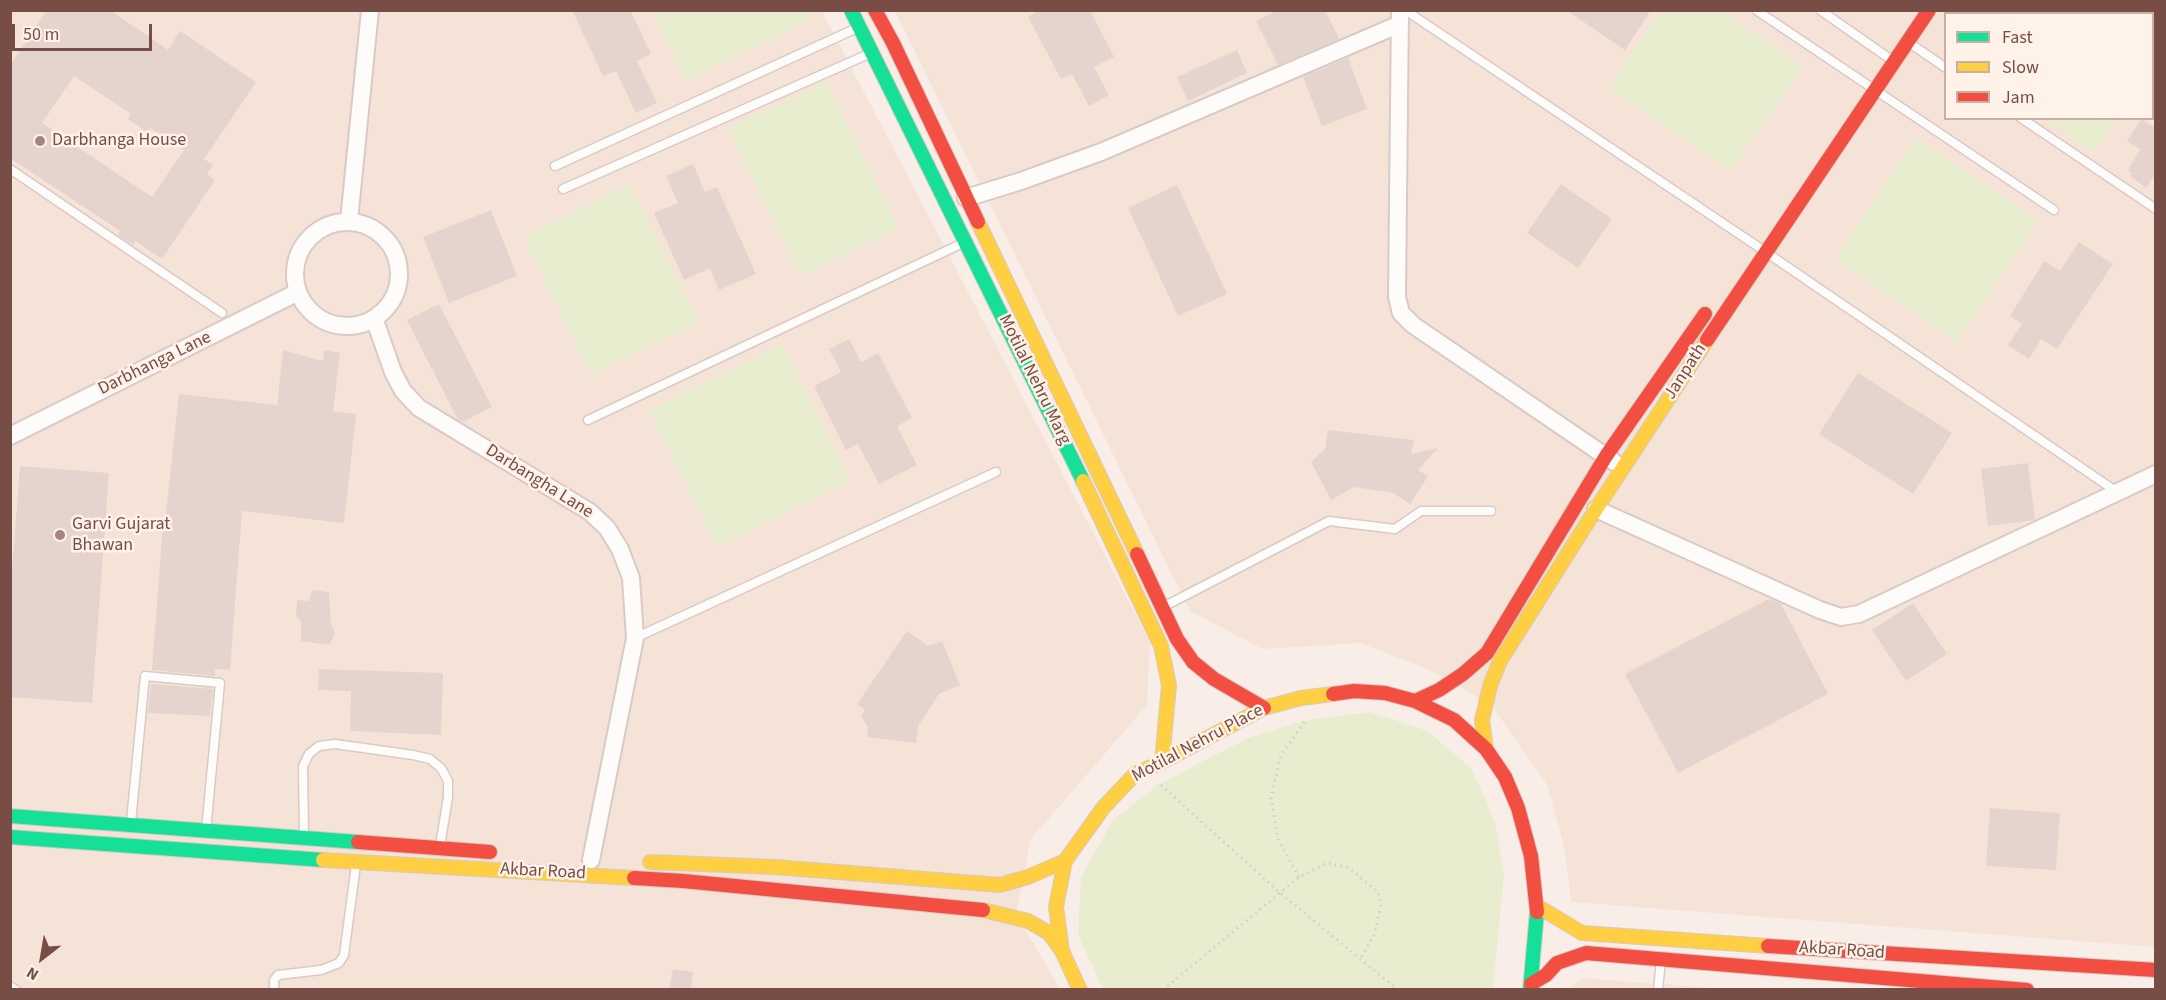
<!DOCTYPE html>
<html>
<head>
<meta charset="utf-8">
<style>
	body { margin:0 }
	#map { position:relative; width:2166px; height:1000px; overflow:hidden; background:#f8eee7; font-family:"Source Sans 3",sans-serif }
	canvas { display:block }
	.frame { position:absolute; inset:0; border:12px solid #784d45; pointer-events:none }
	.legend { position:absolute; left:1944px; top:12px; width:210px; height:108px; box-sizing:border-box; background:#fff2e8; border:2px solid #c9b0a7; margin:0; padding:8px 10px; list-style:none; font-size:18px; color:#784d45 }
	.legend li { display:flex; align-items:center; gap:12px; height:30px }
	.legend b { width:30px; border:2px solid #c9b0a7 }
	.north { position:absolute; left:12px; top:928px; width:60px; height:60px; -webkit-text-stroke:4px #fff2e8; paint-order:stroke; rotate:211deg; font-size:16px; font-weight:700; line-height:24px; text-align:center; color:#784d45 }
	.north::after { content:''; display:block; margin:auto; width:21px; height:27px; background:#784d45; clip-path:polygon(50% 0,100% 100%,50% 72%,0 100%) }
	.scale { position:absolute; left:12px; top:24px; width:140px; height:27px; box-sizing:border-box; border:3px solid #784d45; border-top:0; padding-left:8px; font-size:18px; line-height:21px; white-space:nowrap; color:#784d45; -webkit-text-stroke:4px #fff2e8; paint-order:stroke }
</style>
</head>
<body>
<div id="map">
<canvas width="2166" height="1000"></canvas>
<div class="frame"></div>
<ul class="legend">
<li><b style="height:8px;background:#16e098"></b>Fast</li>
<li><b style="height:8px;background:#ffcf43"></b>Slow</li>
<li><b style="height:8px;background:#f24e42"></b>Jam</li>
</ul>
<div class="north">N</div>
<div class="scale">50 m</div>
</div>
<script>
const context = document.querySelector('canvas').getContext('2d');
context.lineJoin = 'round';
function fill(path, color) { context.fillStyle = color; context.fill(path, 'evenodd'); }
const poly = rows => new Path2D(rows.map(r => 'M' + r).join(''));
function trace(path, color, width, dash) { context.strokeStyle = color; context.lineWidth = width; context.lineCap = dash ? 'butt' : 'round'; context.setLineDash(dash || []); context.stroke(path); }
function drawText(font, color, halo, rows, align = 'center') {
  context.font = font + ' "Source Sans 3",sans-serif'; context.lineWidth = 5; context.setLineDash([]); context.textBaseline = 'middle'; context.strokeStyle = halo; context.fillStyle = color; for (const [text, x, y, turn = 0] of rows) {
    context.save(); context.translate(x, y); context.rotate((+turn || 0) * Math.PI / 180); context.textAlign = isNaN(turn) ? turn : align; if (halo) context.strokeText(text, 0, 0); context.fillText(text, 0, 0); context.restore();
  }
}
fill(poly([
	[10,11,822,11,1150,642,1147,705,1031,839,1016,914,1060,989,11,989],
	[895,11,2155,11,2155,947,1571,902,1564,846,1547,785,1492,706,1432,671,1360,643,1262,649,1190,611],
	[1946,14,2152,14,2152,118,1946,118],
	[1583,978,1727,989,1568,990]
]), '#f6e3d8');
fill(poly([
	[651,11,808,11,812,19,685,81],
	[1660,11,1721,11,1803,66,1731,171,1608,88],
	[1997,11,2120,10,2125,13,1995,13],
	[826,81,899,228,801,276,728,128],
	[2043,119,2117,119,2093,153],
	[1916,138,2039,221,1957,342,1835,259],
	[630,184,699,322,591,375,523,237],
	[783,344,851,481,717,547,649,410],
	[1370,712,1427,731,1470,767,1487,802,1496,826,1504,873,1493,989,1103,989,1078,935,1081,877,1113,820,1159,784,1248,738,1306,720]
]), '#e8edd0');
fill(poly([
	[47,10,110,10,168,50,180,31,256,82,204,159,213,165,207,174,215,180,162,259,135,241,133,245,118,235,120,231,10,158,10,65],
	[74,76,131,114,128,119,147,132,151,128,184,150,152,197,42,123],
	[572,10,630,10,651,54,637,61,657,103,636,113,616,71,603,76],
	[1039,10,1090,10,1114,57,1094,67,1109,95,1089,106,1072,74,1061,79,1028,17],
	[1278,10,1325,10,1339,39,1278,65,1256,21],
	[1566,10,1651,10,1625,50],
	[1237,50,1247,73,1188,101,1177,77],
	[1348,58,1367,109,1322,126,1303,77],
	[2141,119,2154,127,2156,125,2156,173,2146,188,2130,176,2132,173,2128,170,2140,149,2127,141],
	[693,164,705,192,717,187,756,274,719,290,710,268,684,280,654,213,678,203,666,176],
	[1561,184,1612,219,1578,268,1527,233],
	[1177,185,1227,294,1178,316,1128,208],
	[491,210,517,276,449,303,423,237],
	[2079,242,2113,264,2057,349,2041,339,2029,359,2008,345,2022,324,2010,316,2044,261,2060,271],
	[439,304,492,407,463,422,458,420,407,320],
	[849,339,861,362,878,353,912,418,897,426,917,465,879,484,858,444,846,450,814,386,841,372,829,349],
	[283,350,323,361,324,350,340,353,333,411,356,414,344,523,242,511,230,670,215,669,215,676,152,670,163,522,165,522,179,394,277,405],
	[1858,373,1952,433,1913,494,1819,434],
	[1328,430,1414,440,1411,454,1438,448,1418,470,1428,476,1410,504,1393,493,1354,487,1331,500,1311,462,1325,449],
	[2028,463,2035,520,1988,526,1981,469],
	[20,466,109,473,92,703,10,697,10,598],
	[312,590,329,592,331,623,335,634,329,645,301,641,301,621,296,616,297,600,309,601],
	[1769,599,1781,604,1828,694,1678,773,1625,674],
	[1913,603,1947,654,1906,681,1872,630],
	[907,631,928,646,942,641,960,685,939,694,918,726,916,743,867,737,868,728,861,716,865,710,857,704],
	[319,669,443,673,441,735,350,731,351,691,318,690],
	[151,684,213,689,210,716,148,713],
	[1990,808,2060,813,2056,870,1986,866],
	[673,969,693,972,691,990,669,990]
]), '#e5d4ce');
const lane = poly([
	[1405,10,1754,244,2117,492],
	[1756,10,2054,210],
	[1820,10,1893,61],
	[1908,42,1946,68],
	[2021,118,2156,209],
	[555,166,857,28],
	[10,169,222,313],
	[563,189,871,53],
	[588,420,963,243],
	[1163,607,1329,521,1395,529,1421,511,1491,511],
	[635,638,996,472],
	[131,822,145,676,220,683,206,830],
	[304,835,303,766,309,754,319,746,335,744,413,755,430,759,441,768,448,781,448,797,440,846],
	[10,986,16,990],
	[274,990,274,980,278,975,321,970,339,963,344,955,356,865],
	[1658,990,1661,960]
]);
const street = poly([
	[1400,10,1397,297,1401,313,1413,325,1614,462],
	[966,198,1021,181,1101,152,1400,24],
	[349,221,370,10],
	'295 274a52 52 0 1 1 104 0a52 52 0 1 1-104 0Z',
	[374,318,393,372,403,391,419,408,590,512,607,528,620,549,631,578,635,638,591,860],
	[10,436,298,292],
	[1596,509,1820,610,1841,617,1859,614,2156,474]
]);
const fast = poly([
	[851,10,1083,481],
	[10,816,358,842],
	[10,837,323,860],
	[1530,990,1537,912]
]);
const slow = poly([
	[978,222,1137,554],
	[1083,481,1161,646,1169,685,1162,762],
	[1486,749,1482,720,1490,686,1500,661,1596,509,1707,340],
	[323,860,634,878],
	[650,862,775,867,1000,885,1028,877,1065,861],
	[1537,906,1582,933,1768,946],
	[983,910,1028,921,1049,933,1062,951],
	[1080,990,1062,951,1056,907,1065,861,1103,808,1135,774,1162,762,1264,708,1301,698,1333,694]
]);
const jam = poly([
	[875,10,893,43,978,222],
	[1707,340,1929,10],
	[1137,554,1177,639,1193,662,1214,679,1264,708],
	[1333,694,1354,691,1385,693,1415,701,1454,720,1486,749,1505,777,1518,808,1531,856,1537,912],
	[1415,701,1439,690,1463,674,1487,653,1606,456,1705,314],
	[358,842,490,852],
	[634,878,683,881,983,910],
	[1768,946,2156,970],
	[1531,984,1546,975,1557,963,1586,953,2027,990]
]);
trace(lane, '#d9cac5', 11);
trace(street, '#d9cac5', 20);
trace(fast, '#d8c9c3', 16);
trace(slow, '#d8c9c3', 16);
trace(jam, '#d8c9c3', 16);
trace(poly([
	[1161,785,1279,892,1398,990],
	[1299,877,1278,839,1271,797,1281,755,1306,720],
	[1163,990,1299,877,1327,863,1349,868,1378,892,1381,905,1374,935,1360,960]
]), '#d8ccc8', 3, [1.5, 4.5]);
trace(lane, '#fefcfb', 8);
trace(street, '#fefcfb', 16);
trace(fast, '#16e098', 14);
trace(slow, '#ffcf43', 14);
trace(jam, '#f24e42', 14);
for (const [x, y, r, color] of [
	[40,141,6,"#a5857e"],
	[60,535,6,"#a5857e"]
]) { const dot = new Path2D(); dot.arc(x, y, r, 0, 2 * Math.PI); context.fillStyle = color; context.fill(dot); trace(dot, '#fff2e8', 2); }
drawText('18px', '#784d45', '#fff2e8', [
	["Darbhanga House",52,141],
	["Garvi Gujarat",72,525],
	["Bhawan",72,546]
], 'left');
drawText('18px', '#784d45', '#fff2e8', [
	["Darbhanga Lane",155,364,-26],
	["Janpath",1686,372,-57],
	["Motilal Nehru Marg",1034,380,64],
	["Darbangha Lane",539,482,32],
	["Motilal Nehru Place",1198,744,-28],
	["Akbar Road",543,872,3],
	["Akbar Road",1842,951,4]
]);
</script>
</body>
</html>
